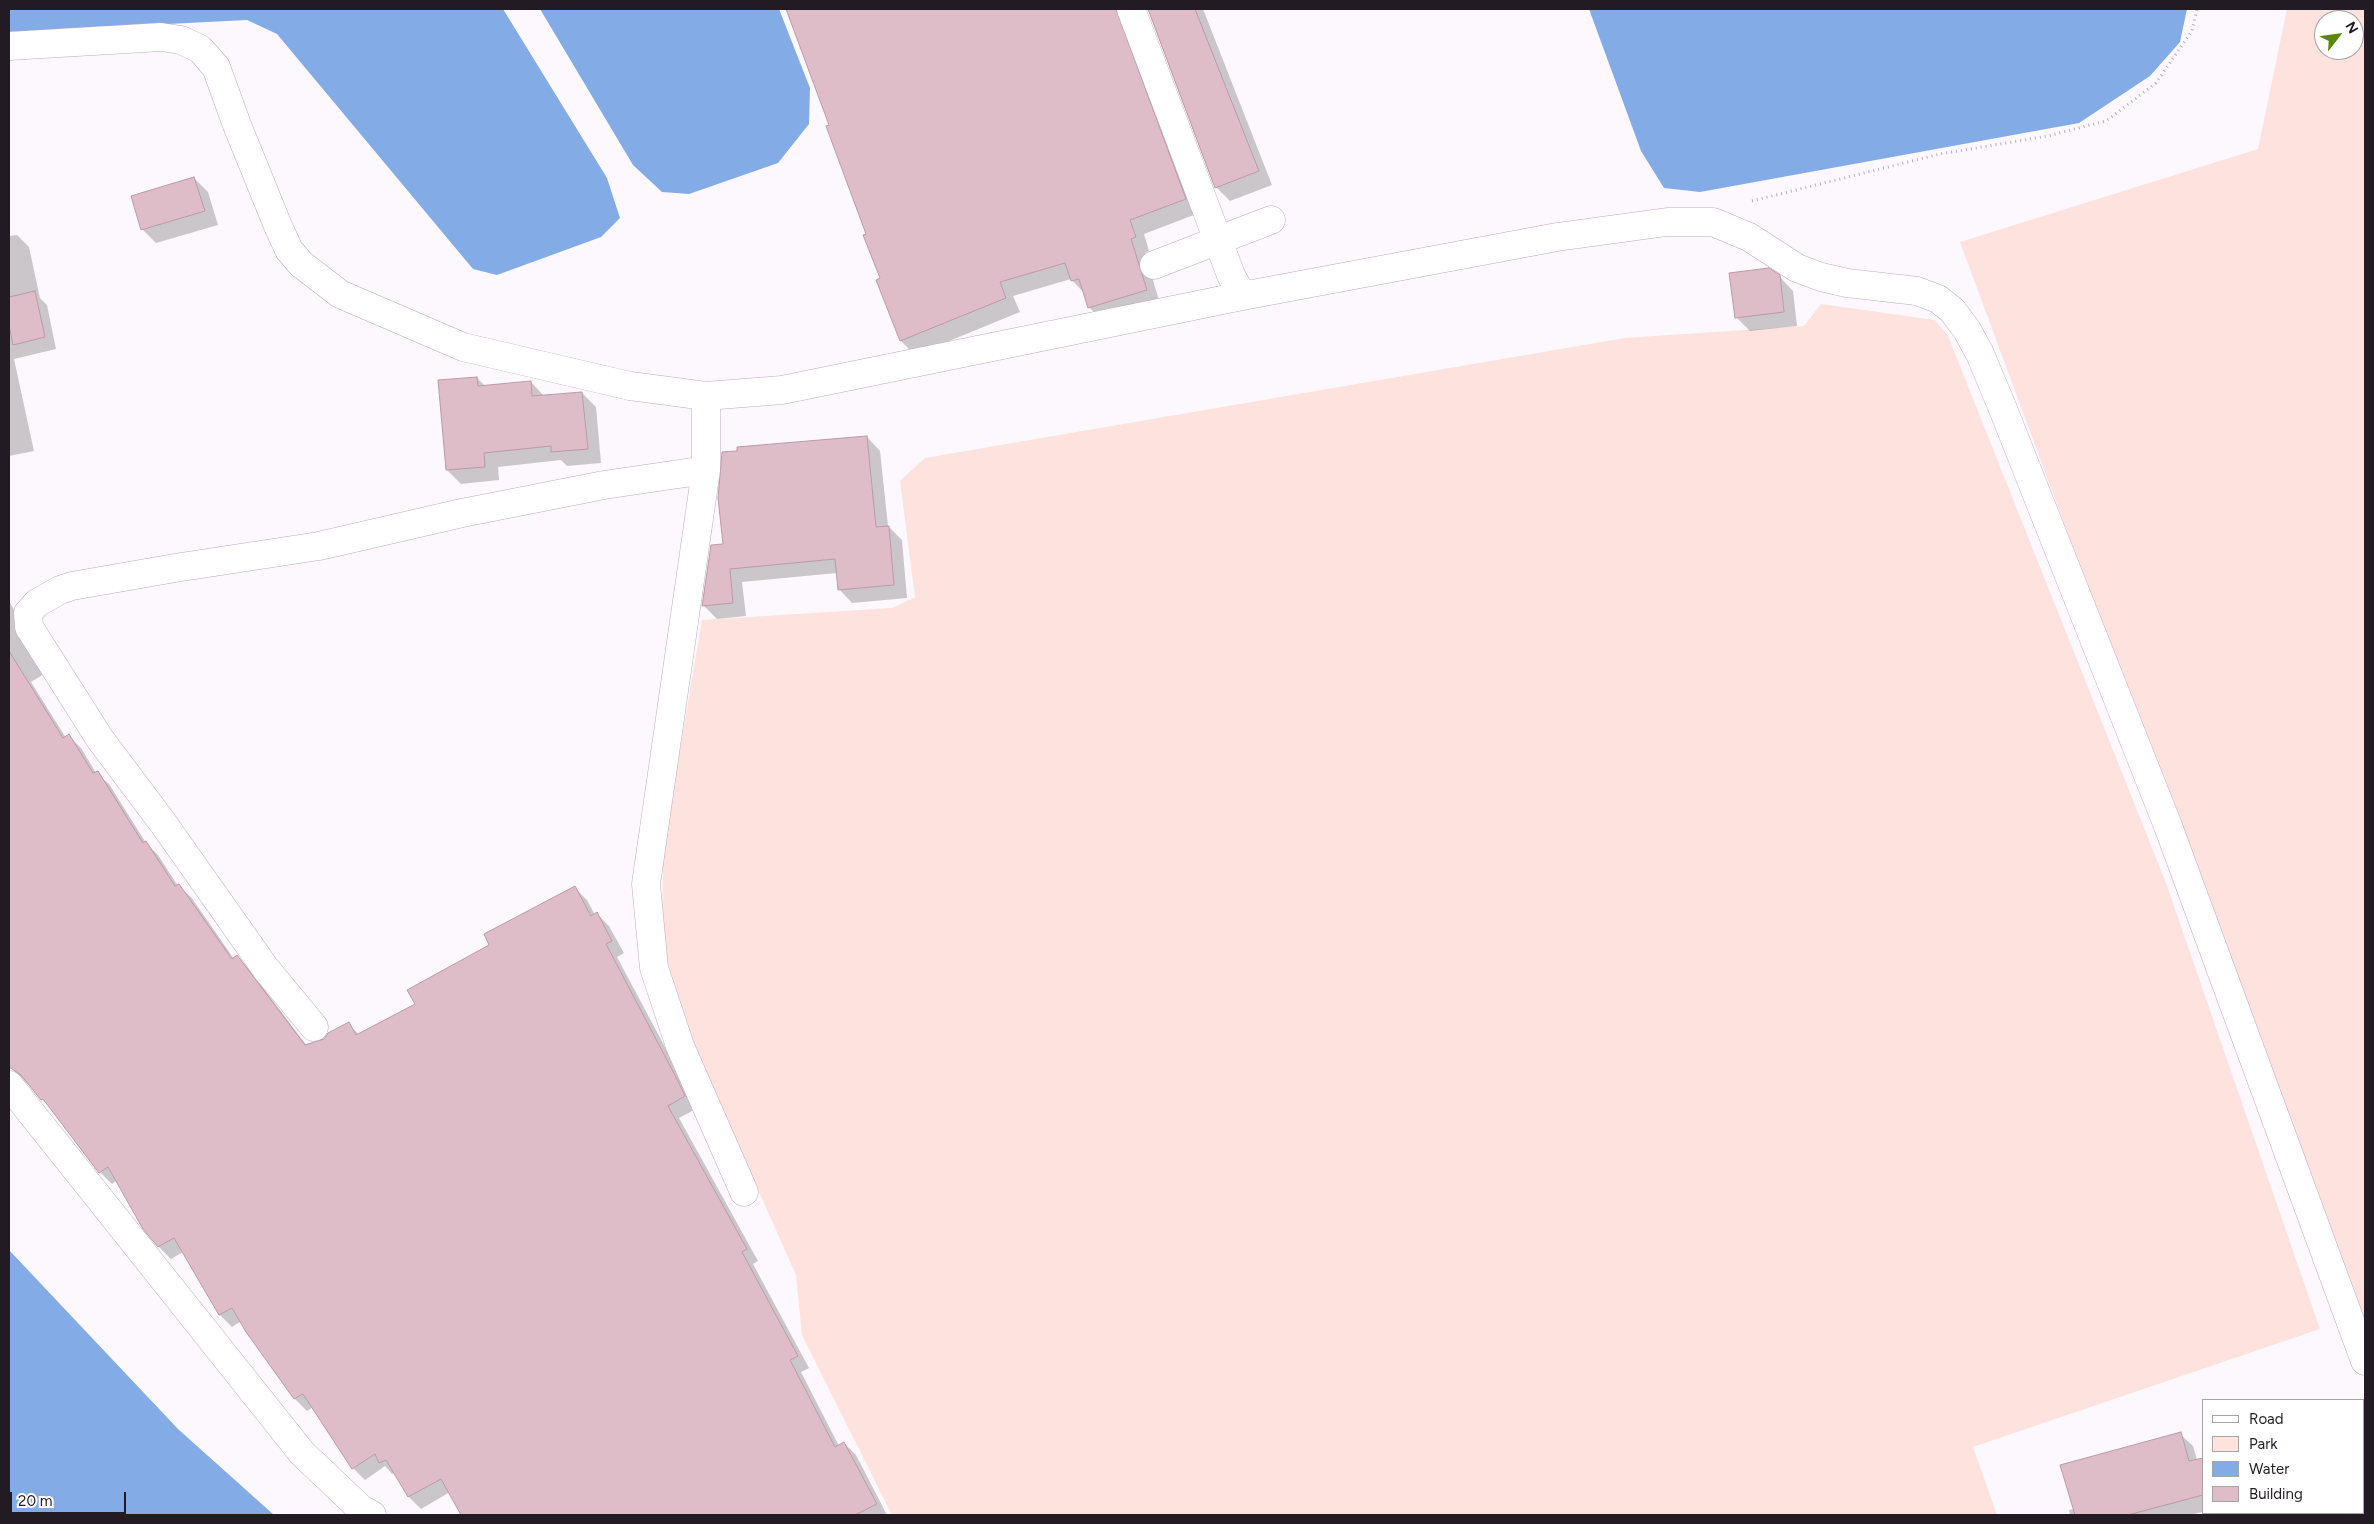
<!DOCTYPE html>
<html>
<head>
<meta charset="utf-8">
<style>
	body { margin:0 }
	#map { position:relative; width:2374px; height:1524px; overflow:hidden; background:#fdf8fd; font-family:Figtree,sans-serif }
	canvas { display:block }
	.frame { position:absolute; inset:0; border:10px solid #231b24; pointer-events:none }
	.legend { position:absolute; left:2202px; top:1399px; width:162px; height:115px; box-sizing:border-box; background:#fff; border:1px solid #a7a4a7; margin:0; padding:6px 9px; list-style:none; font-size:15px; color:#231b24 }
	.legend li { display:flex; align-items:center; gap:10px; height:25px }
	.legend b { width:25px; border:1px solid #a7a4a7 }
	.north { position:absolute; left:2314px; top:10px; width:50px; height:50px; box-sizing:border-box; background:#fff; border:1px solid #a7a4a7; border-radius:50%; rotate:60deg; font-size:14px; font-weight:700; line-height:20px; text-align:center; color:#231b24 }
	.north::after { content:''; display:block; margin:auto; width:18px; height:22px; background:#5e860d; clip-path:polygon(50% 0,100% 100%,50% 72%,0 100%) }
	.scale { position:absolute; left:10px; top:1492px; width:116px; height:22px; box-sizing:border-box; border:2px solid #231b24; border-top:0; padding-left:6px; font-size:15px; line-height:18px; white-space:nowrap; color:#231b24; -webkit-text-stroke:4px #fff; paint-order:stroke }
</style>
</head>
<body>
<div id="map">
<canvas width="2374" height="1524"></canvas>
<div class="frame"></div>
<ul class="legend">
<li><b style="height:6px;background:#fff"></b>Road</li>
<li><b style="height:14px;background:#fde2dd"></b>Park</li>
<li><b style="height:14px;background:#83abe5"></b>Water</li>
<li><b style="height:14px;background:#dfbdc8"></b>Building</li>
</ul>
<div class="north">N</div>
<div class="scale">20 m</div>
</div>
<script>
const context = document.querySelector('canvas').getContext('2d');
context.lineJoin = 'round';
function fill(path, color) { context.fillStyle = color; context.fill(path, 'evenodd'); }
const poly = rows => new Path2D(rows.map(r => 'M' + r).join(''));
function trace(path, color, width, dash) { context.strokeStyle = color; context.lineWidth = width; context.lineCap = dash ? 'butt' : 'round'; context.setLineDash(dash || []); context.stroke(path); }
fill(poly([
	[2287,9,2365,9,2365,1338,1960,242,2258,149],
	[2324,20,2354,20,2354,50,2324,50],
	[1821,304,1935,320,1948,336,2166,883,2320,1329,1973,1447,1997,1515,892,1515,802,1335,796,1275,674,1001,662,926,663,849,702,620,892,608,915,597,900,481,925,458,1625,338,1804,326]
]), '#fde2dd');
fill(poly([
	[9,9,503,9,607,178,620,218,601,237,497,275,473,269,277,34,247,20,9,32],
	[540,9,779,9,810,88,809,124,778,163,689,194,662,192,633,165],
	[1589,9,2187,9,2180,42,2150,76,2079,123,1700,192,1664,188,1641,151],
	[9,1250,178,1429,274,1515,9,1515]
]), '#83abe5');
fill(poly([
	[787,9,919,9,929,37,989,20,984,9,1139,9,1199,213,1144,234,1149,251,1145,253,1160,304,1103,321,1089,307,1084,293,1071,279,1013,296,1020,312,915,355,901,341,878,280,882,279,868,235,831,125],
	[1149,9,1203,9,1272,185,1230,201,1216,187],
	[194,178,208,192,218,225,156,243,142,229],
	[17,235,29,247,40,298,47,305,56,349,14,359,34,451,9,456,9,236],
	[1779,276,1793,291,1797,326,1750,331,1736,317],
	[477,378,485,386,531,382,544,396,582,393,596,407,601,463,567,466,561,460,498,467,499,480,461,484,447,470],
	[867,437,880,451,888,526,902,540,907,598,852,603,839,589,837,573,742,582,746,616,717,619,704,606,724,545],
	[9,601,21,622,44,674,31,682,66,738,69,736,81,748,96,773,109,784,146,843,158,855,178,886,191,897,234,959,237,957,249,969,307,1046,324,1040,349,1024,359,1035,416,1004,491,945,575,888,587,900,595,915,597,914,609,926,624,953,617,957,690,1094,696,1109,679,1118,758,1261,753,1264,809,1368,801,1372,839,1446,844,1443,856,1455,887,1515,463,1515,450,1492,421,1509,409,1497,395,1473,392,1474,385,1466,365,1480,353,1468,313,1407,307,1411,295,1399,241,1321,232,1327,220,1315,183,1252,171,1259,159,1247,144,1228,117,1180,112,1184,100,1172,53,1110,9,1065],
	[2180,1434,2193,1446,2197,1460,2203,1459,2203,1512,2189,1515,2070,1515,2069,1510,2074,1509],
	[2276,1513,2349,1513,2350,1515,2277,1515]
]), '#0003');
const building = poly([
	[786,9,1116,9,1186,199,1130,220,1136,237,1131,239,1147,290,1088,308,1079,279,1071,281,1065,263,1000,282,1006,298,900,341,876,280,880,278,863,235,866,234,826,126,829,125,786,9],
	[1148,9,1195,9,1259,171,1215,188,1148,9],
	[194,177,205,211,141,230,131,196,194,177],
	[1769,268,1780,275,1784,312,1735,318,1729,273,1769,268],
	[35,291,45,337,13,345,9,325,9,297,35,291],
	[477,377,478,386,531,381,532,396,582,392,588,449,551,452,551,446,484,453,485,467,446,470,438,380,477,377],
	[867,436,876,527,889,526,894,585,838,590,835,559,730,569,733,603,702,606,711,545,723,544,718,498,722,452,737,451,737,447,867,436],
	[9,651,63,738,69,734,93,773,98,771,143,843,146,841,175,886,179,884,232,959,237,955,305,1045,324,1039,328,1033,349,1022,356,1035,415,1004,407,990,489,945,484,934,575,886,591,916,597,912,612,941,606,944,678,1081,685,1096,668,1106,747,1249,742,1252,798,1356,790,1360,835,1447,844,1442,877,1504,855,1515,461,1515,441,1479,408,1497,386,1460,379,1463,375,1454,352,1469,303,1394,294,1399,246,1332,232,1308,219,1315,174,1238,158,1247,143,1229,108,1167,99,1173,43,1099,41,1100,21,1075,9,1067,9,651],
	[2181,1432,2189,1461,2203,1458,2203,1495,2128,1515,2075,1515,2060,1465,2181,1432]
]);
fill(building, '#dfbdc8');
trace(building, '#bb9aa5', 1);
const minor = poly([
	[1131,9,1231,275,1242,296],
	[9,46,161,37,181,40,200,49,216,67,237,125,278,226,289,250,301,264,340,294,463,347,630,386,706,396,782,390,1242,296,1557,237,1667,222,1713,222,1749,237,1797,268,1821,277,1847,283,1917,291,1938,299,1952,310,1967,330,1980,354,2003,409,2168,826,2365,1361],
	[1154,265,1271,220],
	[706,396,706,470,646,884,654,968,680,1046,744,1192],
	[314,1027,266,969,163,823,100,739,29,627,28,613,37,603,60,590,72,586,175,568,319,546,462,513,604,485,706,470],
	[9,1085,302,1453,361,1509,372,1515]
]);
trace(minor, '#bfa9c1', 29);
trace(poly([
	[1752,201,1940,154,2048,136,2106,121,2156,83,2192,31,2197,9]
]), '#b6b0b6', 3, [1, 4]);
trace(minor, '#fff', 28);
</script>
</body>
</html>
